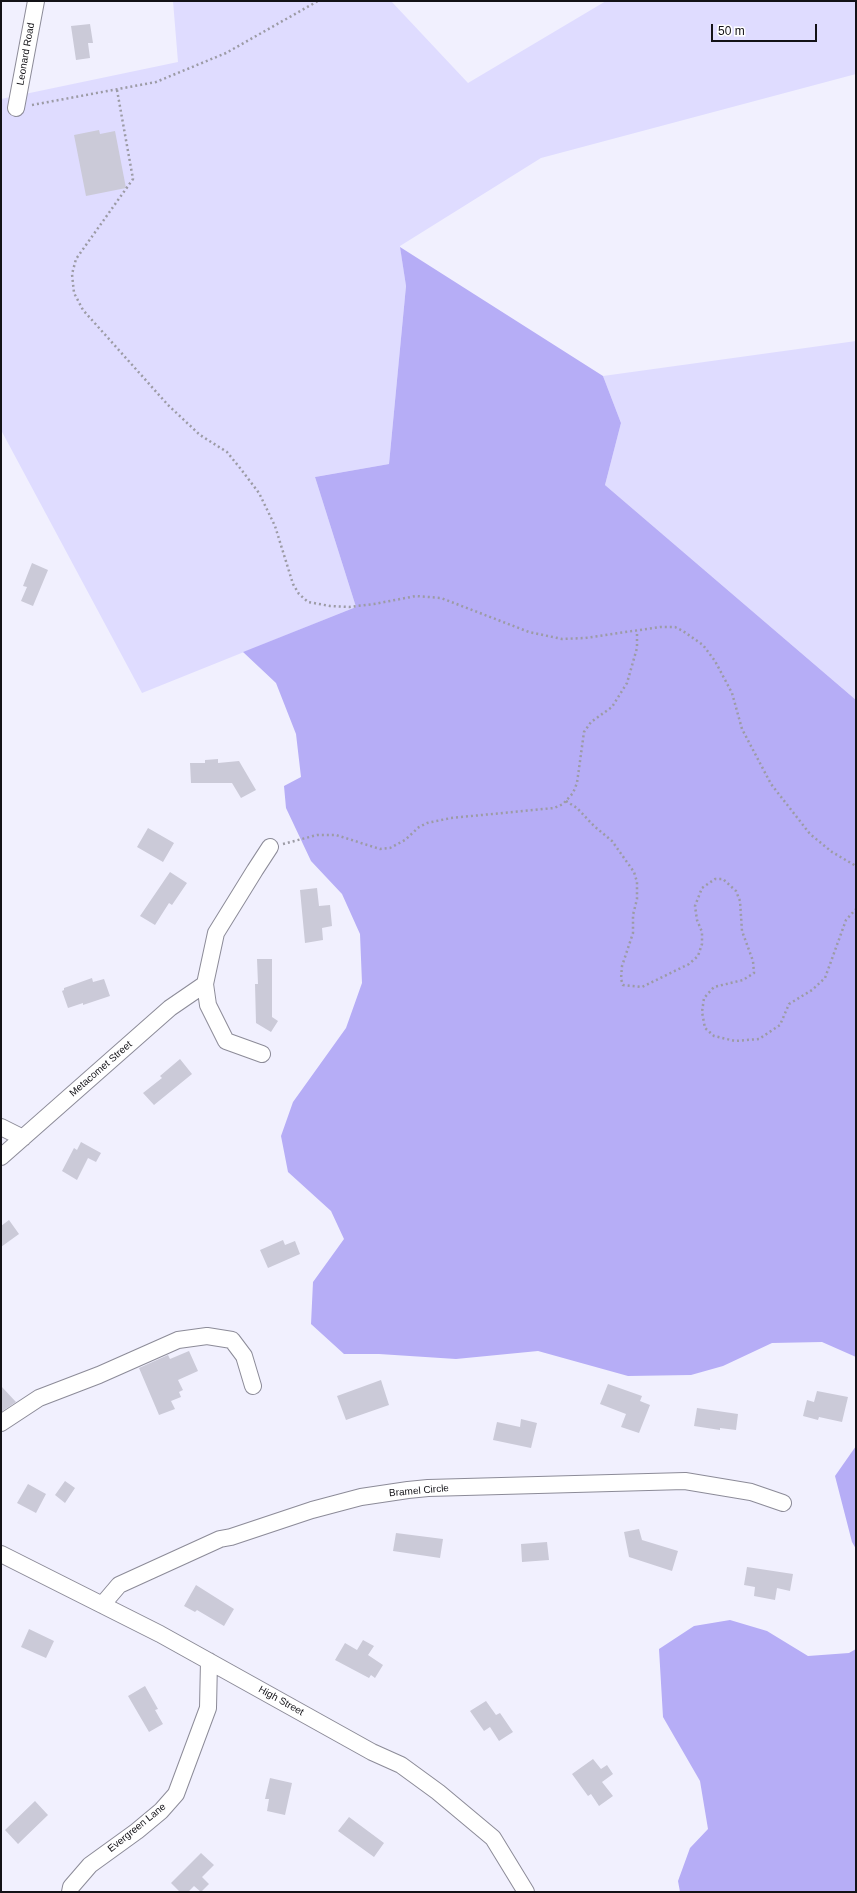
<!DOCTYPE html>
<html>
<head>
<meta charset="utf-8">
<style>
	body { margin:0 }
	#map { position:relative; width:857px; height:1893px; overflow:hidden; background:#f1f0fe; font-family:Helvetica,sans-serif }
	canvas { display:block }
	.frame { position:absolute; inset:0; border:2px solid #131217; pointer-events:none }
	.scale { position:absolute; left:711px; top:24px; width:106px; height:18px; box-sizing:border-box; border:2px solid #131217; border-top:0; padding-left:5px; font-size:12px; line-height:14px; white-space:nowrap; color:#131217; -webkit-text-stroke:3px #fff; paint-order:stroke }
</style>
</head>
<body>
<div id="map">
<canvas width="857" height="1893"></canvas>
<div class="frame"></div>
<div class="scale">50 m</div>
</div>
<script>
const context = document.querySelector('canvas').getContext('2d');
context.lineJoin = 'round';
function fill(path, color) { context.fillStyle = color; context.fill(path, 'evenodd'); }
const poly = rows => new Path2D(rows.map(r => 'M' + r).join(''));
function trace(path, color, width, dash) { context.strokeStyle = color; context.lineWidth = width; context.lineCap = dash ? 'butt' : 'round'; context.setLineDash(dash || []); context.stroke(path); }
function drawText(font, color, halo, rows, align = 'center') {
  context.font = font + ' Helvetica,sans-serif'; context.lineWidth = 3.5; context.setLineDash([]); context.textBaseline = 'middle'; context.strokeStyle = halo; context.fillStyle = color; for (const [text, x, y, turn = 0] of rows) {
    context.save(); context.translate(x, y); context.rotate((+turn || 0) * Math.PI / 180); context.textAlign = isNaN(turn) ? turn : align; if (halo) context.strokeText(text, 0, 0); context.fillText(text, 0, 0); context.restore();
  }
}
fill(poly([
	[173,1,391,1,468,83,606,1,856,1,856,74,541,158,400,246,406,286,389,464,315,477,356,607,142,693,1,430,1,99,178,62],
	[856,341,856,700,605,485,621,423,603,376]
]), '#dfdcff');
fill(poly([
	[400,247,603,376,621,423,605,485,856,700,856,1357,822,1342,772,1343,723,1366,691,1375,628,1376,538,1351,456,1359,379,1354,344,1354,311,1324,313,1282,344,1239,331,1211,288,1172,281,1136,293,1102,346,1028,362,983,360,934,342,894,311,861,286,808,284,786,301,777,296,734,276,683,243,652,356,607,315,477,389,464,406,286],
	[856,1446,856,1549,852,1542,835,1476],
	[730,1620,767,1631,808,1656,849,1653,856,1649,856,1892,680,1892,678,1881,690,1848,708,1829,700,1781,663,1717,659,1649,694,1626]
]), '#b6adf6');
fill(poly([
	[90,24,93,43,88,43,90,58,76,60,71,26],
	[99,130,100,134,115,131,126,188,86,196,74,135],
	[32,563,48,570,33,606,21,601,27,587,23,586],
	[218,759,218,763,239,761,256,790,241,798,232,783,191,783,190,763,205,763,205,760],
	[148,828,174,843,163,862,137,847],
	[170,872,187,883,172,905,169,903,155,925,140,916],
	[317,888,319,906,330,905,332,926,322,928,323,940,305,943,300,890],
	[257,959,272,959,272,1017,278,1021,271,1032,256,1023,255,984,258,984],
	[92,978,93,982,104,979,110,996,83,1005,83,1003,68,1008,62,991,64,990,64,988],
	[180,1059,192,1074,154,1105,143,1093,162,1078,160,1076],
	[81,1142,101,1153,96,1162,88,1158,77,1180,62,1171,74,1148,77,1150],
	[9,1220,19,1234,1,1247,1,1226],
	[283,1240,285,1245,295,1241,300,1254,268,1268,260,1250],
	[189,1351,198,1371,178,1380,183,1390,179,1392,181,1397,171,1401,175,1409,159,1415,139,1368,168,1355,170,1359],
	[381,1380,389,1405,346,1420,337,1396],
	[608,1384,642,1396,640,1401,650,1405,639,1433,621,1427,626,1414,600,1404],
	[1,1386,16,1402,1,1412],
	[817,1391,848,1397,842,1422,819,1417,818,1420,803,1416,807,1400,814,1402],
	[697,1408,738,1414,736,1430,720,1428,720,1430,694,1426],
	[521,1419,537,1423,531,1448,493,1440,497,1422,520,1427],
	[65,1481,75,1488,65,1503,55,1495],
	[28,1484,46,1494,36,1513,17,1503],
	[639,1529,642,1540,678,1551,672,1571,629,1557,624,1532],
	[396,1533,443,1539,440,1558,393,1551],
	[547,1542,549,1560,522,1562,521,1544],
	[747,1567,793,1574,790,1591,777,1588,775,1600,754,1596,755,1587,744,1585],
	[196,1585,234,1609,224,1626,197,1610,195,1612,184,1606],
	[29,1629,54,1641,46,1658,21,1647],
	[363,1640,374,1646,368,1655,383,1665,375,1678,371,1675,369,1678,335,1660,345,1643,357,1650],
	[145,1686,158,1709,155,1710,163,1724,149,1732,128,1696],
	[486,1701,496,1715,500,1713,513,1732,499,1741,490,1727,484,1731,470,1711],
	[593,1759,601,1769,607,1765,613,1774,602,1782,613,1796,599,1806,591,1794,588,1796,572,1774],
	[270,1778,292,1783,285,1815,267,1811,269,1799,265,1799],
	[35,1801,48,1815,18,1844,5,1830],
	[349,1817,384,1843,374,1857,338,1831],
	[201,1853,214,1865,202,1877,209,1884,201,1892,194,1886,188,1892,180,1892,171,1883]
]), '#cbcad8');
const minor = poly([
	[16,108,36,1],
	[205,984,208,1005,226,1041,262,1054],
	[1,1127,23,1138],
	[1,1157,170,1008,205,984,216,933,255,870,270,847],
	[1,1423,39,1398,99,1375,178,1340,207,1336,232,1340,244,1356,253,1386],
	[1,1554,160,1634,372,1752,401,1765,438,1792,493,1838,526,1892],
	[102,1605,119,1585,220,1539,231,1537,312,1510,361,1497,408,1490,428,1488,685,1481,751,1492,783,1503],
	[70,1892,71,1887,90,1865,137,1831,161,1811,176,1794,208,1708,209,1661]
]);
trace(minor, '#8c8b98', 18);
trace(poly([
	[117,90,133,179,76,259,72,274,74,293,83,310,168,405,200,435,227,452,240,468,259,493,275,526,293,584,299,594,308,602,330,606,349,607,374,604,416,596,441,598,529,632,562,639,585,638,660,627,675,627,683,631,703,645,715,661,732,693,742,729,771,784,810,834,832,852,856,866],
	[32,105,156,82,226,53,318,1],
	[566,801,577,808,594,826,612,841,634,872,637,882,637,899,633,915,633,933,622,966,621,979,623,985,642,987,689,964,698,956,702,944,702,932,697,920,695,906,702,888,715,879,723,879,736,891,740,901,742,931,753,961,754,973,743,980,714,987,704,998,702,1012,705,1028,714,1036,735,1041,759,1039,780,1025,789,1004,812,990,825,978,846,920,856,909],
	[283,844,317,835,336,835,380,849,390,848,405,840,419,827,427,823,451,818,554,808,563,804,573,793,577,783,584,732,591,722,612,707,627,683,637,648,637,631]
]), '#9c9ba5', 2.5, [2, 3]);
trace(minor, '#fff', 16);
drawText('10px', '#131217', '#fff', [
	["Leonard Road",26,54,-80],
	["Metacomet Street",101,1069,-41],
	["Bramel Circle",419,1491,-5],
	["High Street",281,1701,29],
	["Evergreen Lane",137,1828,-39]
]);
</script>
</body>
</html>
